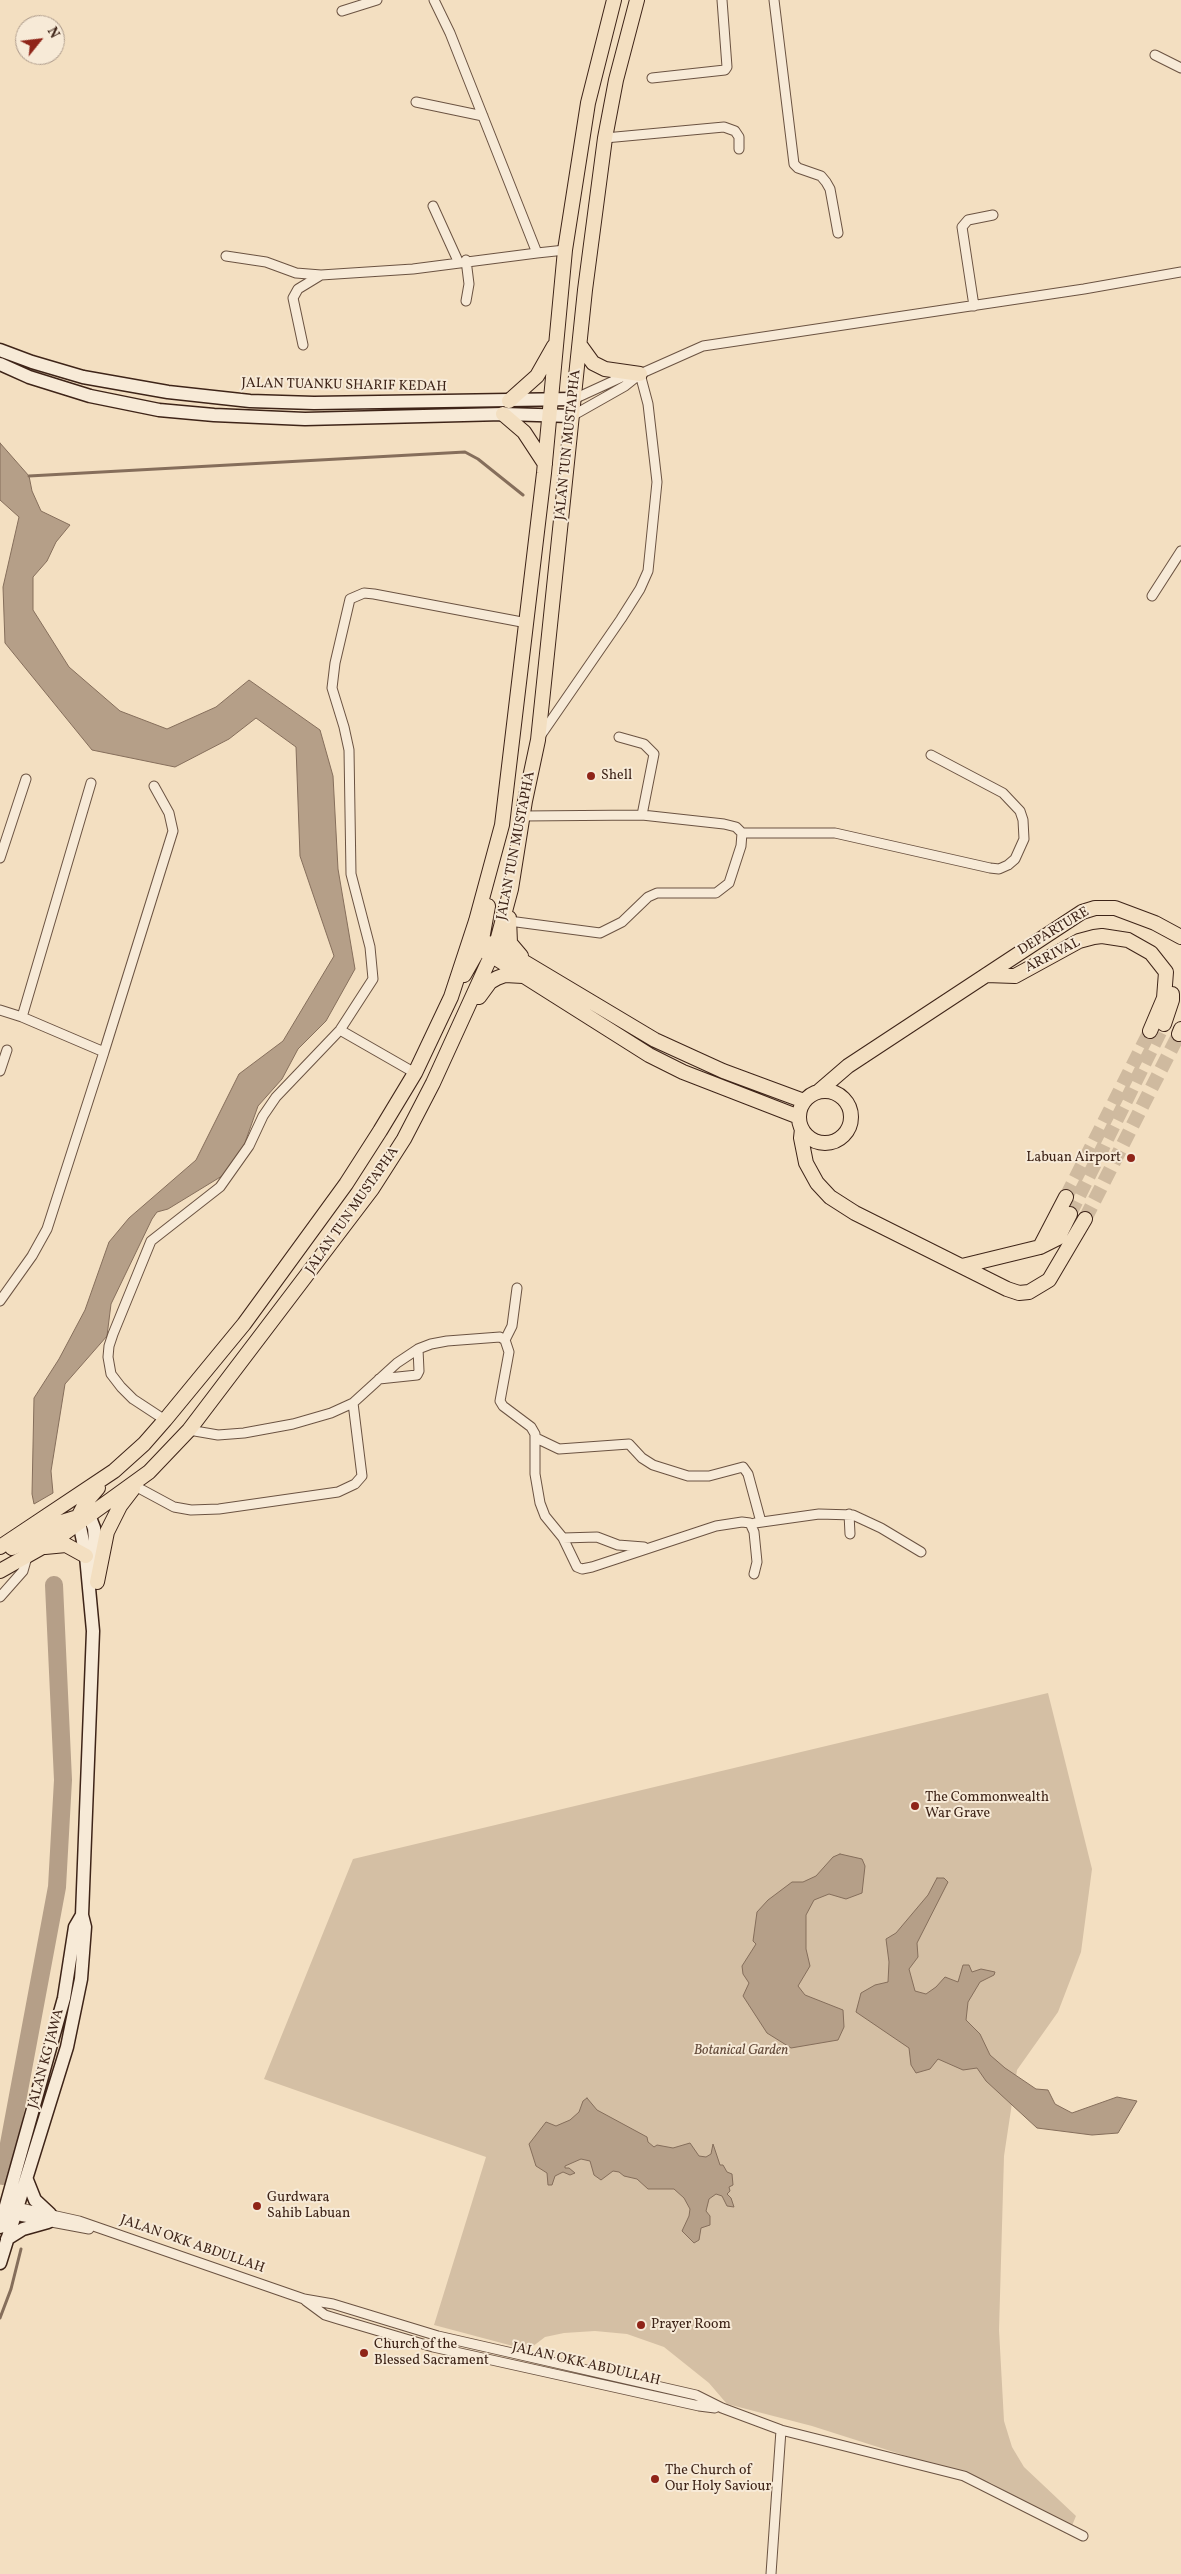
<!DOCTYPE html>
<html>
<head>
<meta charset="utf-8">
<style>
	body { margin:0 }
	#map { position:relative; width:1181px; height:2574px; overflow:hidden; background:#f3dfc1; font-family:Vollkorn,serif }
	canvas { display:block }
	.north { position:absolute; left:15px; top:15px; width:50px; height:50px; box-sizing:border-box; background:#f7ead7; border:1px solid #ad9b8b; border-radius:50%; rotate:61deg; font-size:14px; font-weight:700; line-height:20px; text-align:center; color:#3e2418 }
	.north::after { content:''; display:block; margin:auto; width:18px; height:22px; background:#8f2418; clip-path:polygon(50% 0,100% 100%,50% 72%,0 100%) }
</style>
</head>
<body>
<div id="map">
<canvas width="1181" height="2574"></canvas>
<div class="north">N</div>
</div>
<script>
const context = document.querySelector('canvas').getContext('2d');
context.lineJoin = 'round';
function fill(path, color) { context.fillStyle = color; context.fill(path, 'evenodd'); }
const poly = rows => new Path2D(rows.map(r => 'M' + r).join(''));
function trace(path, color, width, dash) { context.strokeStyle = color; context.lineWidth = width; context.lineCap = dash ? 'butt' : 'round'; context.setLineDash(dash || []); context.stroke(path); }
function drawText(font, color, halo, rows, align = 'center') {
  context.font = font + ' Vollkorn,serif'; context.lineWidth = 4; context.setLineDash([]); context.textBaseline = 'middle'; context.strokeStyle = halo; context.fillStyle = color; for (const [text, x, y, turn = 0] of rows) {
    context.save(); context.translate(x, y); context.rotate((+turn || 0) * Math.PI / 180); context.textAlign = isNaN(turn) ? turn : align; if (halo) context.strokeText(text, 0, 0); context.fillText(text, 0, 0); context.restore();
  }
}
fill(poly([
	[1048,1693,1092,1869,1081,1952,1058,2012,1017,2070,1004,2156,999,2330,1004,2421,1012,2447,1024,2467,1076,2516,1071,2528,991,2483,812,2426,727,2404,709,2383,664,2347,627,2334,595,2331,564,2333,545,2337,528,2350,434,2325,486,2157,264,2079,353,1859]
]), '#d4bfa4');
const water = poly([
	[0,443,29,476,32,491,41,511,70,525,56,542,47,561,33,577,33,610,69,667,120,711,167,729,216,707,249,680,320,730,333,776,338,869,355,969,326,1021,298,1049,282,1079,258,1106,242,1151,222,1176,168,1209,157,1212,152,1219,111,1304,107,1336,65,1384,51,1471,53,1493,34,1504,32,1494,34,1398,59,1359,85,1310,109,1242,129,1218,196,1160,239,1074,283,1041,334,956,300,856,296,747,256,718,229,739,175,767,92,750,5,643,3,587,19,517,0,500,0,443],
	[840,1854,862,1859,865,1866,862,1893,846,1899,829,1894,814,1900,806,1915,806,1949,810,1966,798,1986,805,1995,843,2010,844,2027,838,2040,791,2048,767,2033,743,1996,749,1983,743,1974,742,1966,756,1944,753,1941,757,1912,768,1900,792,1882,803,1882,816,1876,833,1857,840,1854],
	[937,1878,944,1878,948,1882,917,1943,918,1957,909,1969,915,1991,926,1994,936,1987,945,1977,958,1982,963,1965,969,1965,972,1972,981,1969,995,1972,994,1975,980,1982,968,2002,966,2020,980,2034,990,2055,1005,2068,1036,2089,1048,2090,1055,2104,1072,2113,1117,2097,1137,2101,1118,2133,1092,2135,1037,2128,986,2081,977,2068,963,2070,938,2059,930,2069,916,2073,911,2065,909,2048,856,2012,861,1993,875,1985,888,1982,889,1962,886,1939,896,1933,928,1895,937,1878],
	[587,2098,597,2110,647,2137,648,2142,654,2147,657,2145,673,2148,690,2143,699,2156,706,2157,711,2154,713,2144,720,2165,723,2165,727,2172,732,2174,733,2185,729,2187,730,2191,727,2194,731,2198,734,2207,727,2206,722,2196,716,2194,709,2199,706,2211,710,2216,710,2225,701,2228,699,2240,694,2243,682,2231,689,2216,690,2209,684,2198,674,2189,648,2189,637,2179,624,2176,619,2172,613,2171,601,2180,594,2175,590,2161,581,2159,565,2166,565,2168,569,2168,575,2173,570,2175,563,2172,555,2176,552,2185,548,2185,547,2173,536,2166,529,2144,546,2122,556,2126,570,2120,579,2112,583,2101,587,2098]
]);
fill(water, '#b59f88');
trace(water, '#856e5b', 1);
trace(poly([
	[29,476,465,452,478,459,523,495],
	[0,2318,11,2289,21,2249]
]), '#856e5b', 3);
trace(poly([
	[3,2176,57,1887,63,1780,54,1585]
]), '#b59f88', 18);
trace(poly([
	[1066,1197,1150,1031],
	[1070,1214,1164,1024],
	[1085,1219,1179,1034]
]), '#cfba9f', 14, [14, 7]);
const street = poly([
	[434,0,450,33,537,253,565,250],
	[774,0,794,164,798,168,821,176,826,182,830,189,838,233],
	[342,11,377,0],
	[1155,55,1181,68],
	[652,78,725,70,727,67,722,0],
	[416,102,483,116],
	[605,138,724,127,735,131,739,137,739,149],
	[433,206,458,261],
	[226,256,266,262,296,273,321,275,413,269,537,253],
	[466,301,469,284,466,260],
	[974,306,962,227,968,220,993,215],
	[303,345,293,298,298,289,321,275],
	[574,399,622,377,631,376],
	[572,416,625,386,640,374,703,346,1084,289,1181,272],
	[1152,596,1181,551],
	[541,735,621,619,640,589,648,571,657,482,648,404,640,374],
	[619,737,644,744,654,754,642,815],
	[523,816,642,815,724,824,736,827,742,833,835,833,990,868,999,869,1008,865,1015,859,1024,839,1023,820,1020,811,1003,793,931,755],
	[0,858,26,779],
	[509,921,600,933,622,922,648,897,657,893,716,893,729,883,741,846,742,833],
	[0,1010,22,1017,104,1052,47,1229,32,1256,0,1301],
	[22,1017,91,783],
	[340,1030,415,1073],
	[104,1052,173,831,169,813,154,786],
	[0,1071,7,1050],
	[505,1340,512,1326,517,1288],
	[379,1379,417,1375,419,1371,418,1349],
	[165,1420,133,1399,121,1387,111,1374,108,1357,109,1346,113,1334,151,1241,220,1187,249,1146,263,1116,276,1097,340,1030,373,979,370,947,351,874,349,750,344,727,332,688,335,663,350,599,364,593,374,594,527,623],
	[189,1430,218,1435,244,1433,293,1424,331,1413,353,1403,397,1363,418,1349,431,1344,447,1341,500,1337,505,1340,509,1352,500,1401,503,1406,531,1427,535,1434,535,1474,540,1503,545,1516,563,1538,577,1567,582,1569,592,1567,716,1526,742,1522,750,1523,754,1532,757,1562,754,1574],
	[536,1438,559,1449,629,1444,642,1458,653,1465,688,1476,709,1476,743,1467,748,1474,761,1522],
	[135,1486,174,1507,191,1510,219,1509,338,1492,355,1484,362,1476,353,1403],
	[849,1514,850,1534],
	[755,1523,819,1514,853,1515,881,1528,921,1552],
	[563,1538,597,1537,618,1545,644,1547],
	[0,1597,23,1571,27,1557],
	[16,2207,79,2221,304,2299,333,2304,438,2336,696,2395,722,2408,781,2430,964,2476,1083,2536],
	[14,2215,89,2229],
	[306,2301,325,2315,338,2319,433,2347,699,2406,715,2408],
	[771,2574,781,2430]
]);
const secondary = poly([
	[0,350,32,362,83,377,168,392,250,401,314,403,574,399],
	[0,364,29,377,90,396,159,410,214,415,305,419,503,414,572,416],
	[89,1515,94,1528,97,1566],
	[27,2180,35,2200,50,2214],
	[0,2227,64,1998,75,1927,82,1915],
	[7,2239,23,2229,48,2222],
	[0,2263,67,2047,81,1979,85,1927,82,1915,93,1631,86,1556,79,1522]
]);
const primary = poly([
	[580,345,593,363,605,369,640,374],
	[509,401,537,376,554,346],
	[503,414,524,432,545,464],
	[509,918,510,943,521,956],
	[488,943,496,945,655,1040,723,1071,804,1101],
	[481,945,486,952,649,1055,683,1072,799,1117],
	[464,975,481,945,488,906],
	[986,975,1015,976,1079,941,1094,937,1102,936,1128,940,1151,953,1166,972,1164,998,1150,1031],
	[479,997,490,982,497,978,505,975,523,976],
	[1164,1024,1172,1000,1172,994],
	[1179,1034,1181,1029],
	'799 1117a26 26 0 1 1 52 0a26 26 0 1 1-52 0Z',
	[819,1091,848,1066,1082,912,1095,908,1115,908,1155,923,1181,937],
	[802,1129,801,1138,806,1163,817,1183,830,1197,855,1213,1007,1289,1019,1293,1029,1292,1049,1280,1085,1219],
	[1040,1247,1058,1238,1070,1214],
	[962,1266,1040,1247,1066,1197],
	[79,1522,78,1517,86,1502,98,1488],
	[0,1547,114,1471,144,1444,165,1420,244,1324,346,1184,380,1131,415,1073,451,997,476,921,502,825,544,473,565,250,588,103,614,0],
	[45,1547,66,1545,86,1556],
	[12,1548,62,1522,81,1516],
	[0,1571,55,1540,149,1472,189,1430,372,1189,404,1139,433,1083,496,945,511,889,525,801,538,740,585,290,605,138,616,80,637,0],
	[97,1582,107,1532,120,1506,133,1489]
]);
trace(street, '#6b5342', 11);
trace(secondary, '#3e2418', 15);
trace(primary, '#3e2418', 16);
trace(street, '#f7ead7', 9);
trace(secondary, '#f7ead7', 12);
trace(primary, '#f3dfc1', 14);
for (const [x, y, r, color] of [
	[591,776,5,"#8f2418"],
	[1131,1158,5,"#8f2418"],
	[915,1806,5,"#8f2418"],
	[257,2206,5,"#8f2418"],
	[641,2325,5,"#8f2418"],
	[364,2353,5,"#8f2418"],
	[655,2479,5,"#8f2418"]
]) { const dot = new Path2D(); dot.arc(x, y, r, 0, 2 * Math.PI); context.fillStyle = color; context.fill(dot); trace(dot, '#f7ead7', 2); }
drawText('14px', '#3e2418', '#f7ead7', [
	["JALAN TUANKU SHARIF KEDAH",344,386,1],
	["JALAN TUN MUSTAPHA",569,445,-84],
	["JALAN TUN MUSTAPHA",517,846,-79],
	["DEPARTURE",1054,932,-31],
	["ARRIVAL",1053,956,-27],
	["JALAN TUN MUSTAPHA",353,1211,-55],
	["JALAN KG JAWA",47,2059,-75],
	["JALAN OKK ABDULLAH",192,2245,19],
	["JALAN OKK ABDULLAH",586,2365,13]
]);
drawText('14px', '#3e2418', '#f7ead7', [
	["Shell",601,776],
	["Labuan Airport",1121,1158,"right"],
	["The Commonwealth",925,1798],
	["War Grave",925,1814],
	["Gurdwara",267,2198],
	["Sahib Labuan",267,2214],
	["Prayer Room",651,2325],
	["Church of the",374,2345],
	["Blessed Sacrament",374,2361],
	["The Church of",665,2471],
	["Our Holy Saviour",665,2487]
], 'left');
drawText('italic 14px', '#644b3b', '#f7ead7', [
	["Botanical Garden",741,2051]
]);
</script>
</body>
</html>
